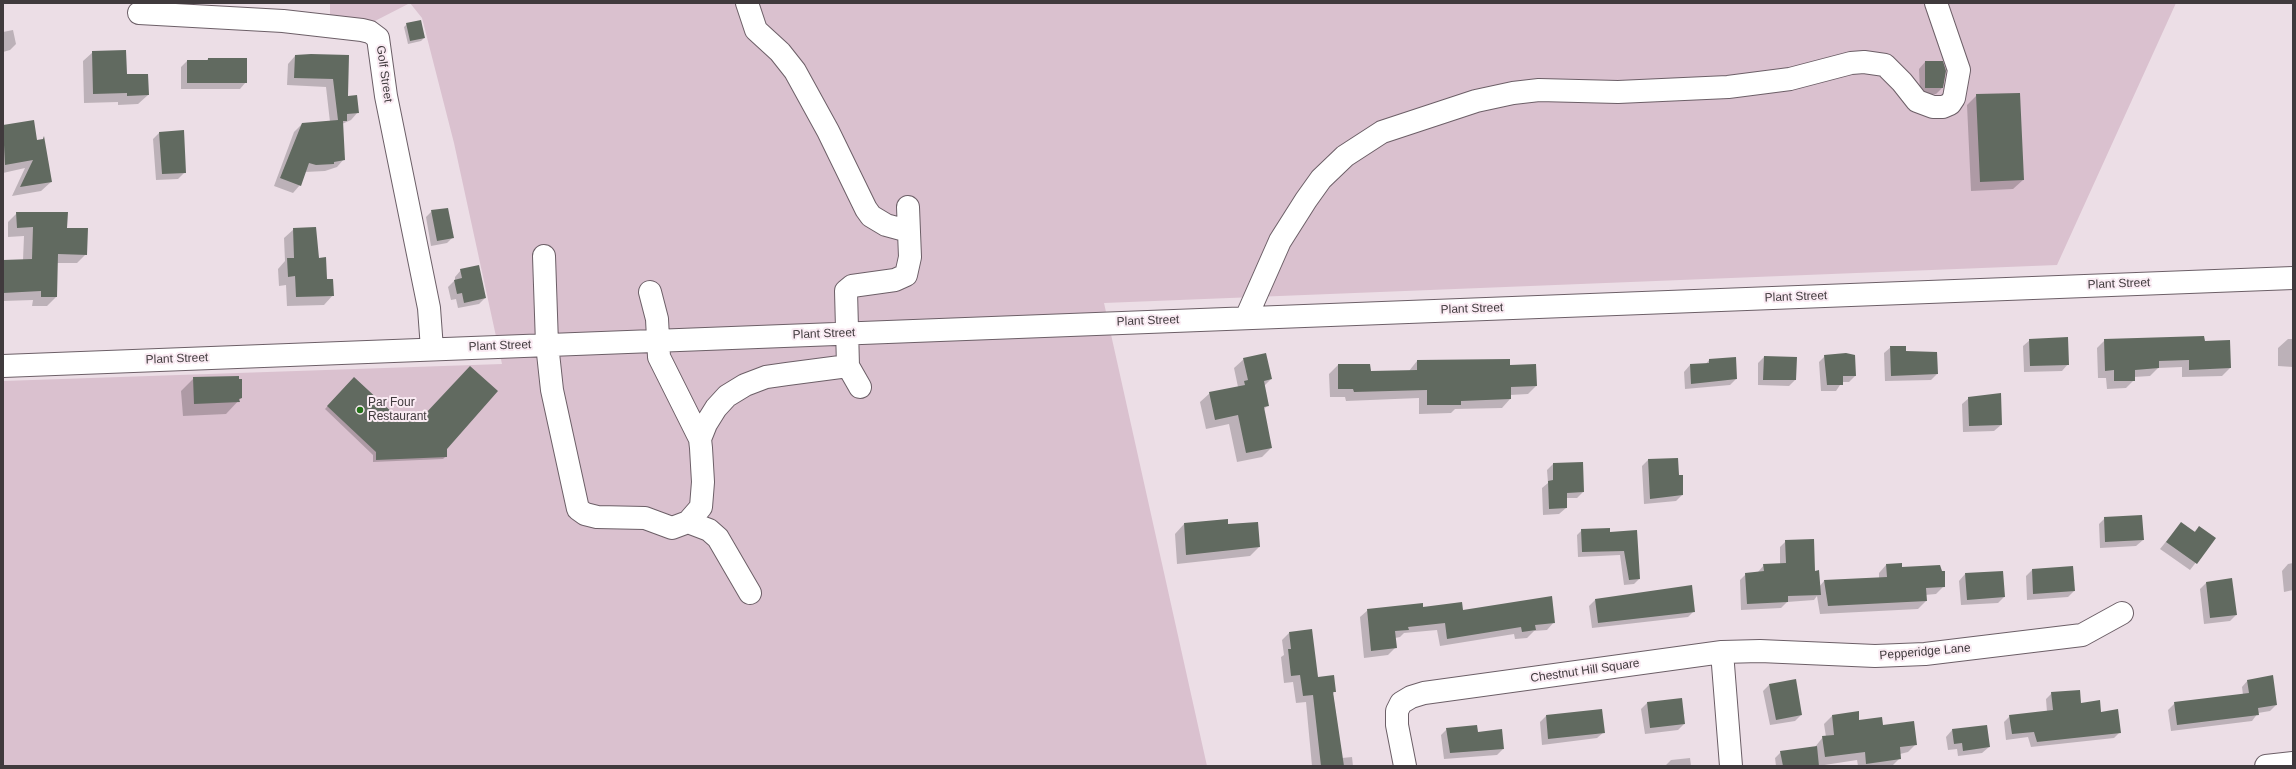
<!DOCTYPE html>
<html>
<head>
<meta charset="utf-8">
<style>
	body { margin:0 }
	#map { position:relative; width:2296px; height:769px; overflow:hidden; background:#ecdee6; font-family:Arial,sans-serif }
	canvas { display:block }
	.frame { position:absolute; inset:0; border:4px solid #403a3d; pointer-events:none }
</style>
</head>
<body>
<div id="map">
<canvas width="2296" height="769"></canvas>
<div class="frame"></div>
</div>
<script>
const context = document.querySelector('canvas').getContext('2d');
context.lineJoin = 'round';
function fill(path, color) { context.fillStyle = color; context.fill(path, 'evenodd'); }
const poly = rows => new Path2D(rows.map(r => 'M' + r).join(''));
function trace(path, color, width, dash) { context.strokeStyle = color; context.lineWidth = width; context.lineCap = dash ? 'butt' : 'round'; context.setLineDash(dash || []); context.stroke(path); }
function drawText(font, color, halo, rows, align = 'center') {
  context.font = font + ' Arial,sans-serif'; context.lineWidth = 4; context.setLineDash([]); context.textBaseline = 'middle'; context.strokeStyle = halo; context.fillStyle = color; for (const [text, x, y, turn = 0] of rows) {
    context.save(); context.translate(x, y); context.rotate((+turn || 0) * Math.PI / 180); context.textAlign = isNaN(turn) ? turn : align; if (halo) context.strokeText(text, 0, 0); context.fillText(text, 0, 0); context.restore();
  }
}
fill(poly([
	[330,3,410,3,373,22,330,18],
	[410,3,2176,3,2057,265,1104,303,1207,766,3,766,3,381,502,364,454,143,422,18]
]), '#dac1cf');
fill(poly([
	[407,24,424,38,421,41,408,44,404,27],
	[13,30,16,44,10,50,3,52,3,32],
	[93,52,126,75,148,95,138,104,118,105,118,102,84,103,83,61],
	[295,56,348,56,347,97,358,112,351,120,342,124,344,159,337,167,325,171,305,172,300,185,293,193,274,186,294,132,302,124,330,122,326,87,287,85,288,64],
	[208,59,246,82,240,89,181,89,181,67,187,61,206,61],
	[1925,62,1942,88,1936,94,1920,94,1919,69],
	[1977,95,2023,180,2013,189,1971,191,1967,105],
	[33,121,36,142,51,182,41,191,12,196,25,168,3,173,3,126],
	[159,133,185,172,178,179,156,180,153,139],
	[432,211,453,237,447,243,431,246,426,217],
	[17,213,66,229,86,254,77,263,57,263,56,297,47,306,32,306,33,300,3,301,3,261,23,260,24,236,8,237,8,222],
	[294,229,318,259,333,295,324,305,287,306,286,285,279,286,278,269,285,261,284,238],
	[461,270,485,298,479,304,458,308,456,299,451,300,448,287,455,280,455,277],
	[2288,339,2293,339,2293,367,2278,366,2278,348],
	[2030,340,2068,364,2062,371,2024,372,2023,346],
	[2105,340,2205,342,2230,368,2222,376,2182,377,2182,367,2158,368,2150,376,2134,377,2134,380,2126,388,2107,389,2106,378,2098,378,2097,348],
	[1891,347,1905,352,1937,374,1931,380,1885,381,1884,353],
	[1825,356,1855,376,1849,382,1842,382,1836,391,1821,391,1819,362],
	[1764,357,1795,380,1789,386,1758,385,1758,363],
	[1244,359,1271,379,1264,386,1268,405,1263,410,1271,448,1262,457,1237,462,1229,424,1206,429,1200,402,1210,393,1238,387,1234,368],
	[1710,359,1736,379,1730,385,1685,389,1684,372,1690,365,1705,365],
	[1417,361,1536,386,1528,394,1510,395,1510,399,1502,408,1455,409,1451,413,1419,414,1419,398,1346,401,1345,397,1330,397,1329,374,1338,365,1370,372,1409,371],
	[194,378,241,398,226,414,183,416,181,391],
	[354,378,394,416,446,449,446,456,443,459,373,462,373,455,325,409],
	[1969,398,2001,425,1994,431,1963,432,1962,404],
	[1648,460,1678,476,1682,495,1676,501,1644,504,1642,466],
	[1553,464,1583,492,1577,498,1566,498,1566,508,1559,514,1543,515,1542,488,1548,483,1547,470],
	[2105,518,2143,540,2136,546,2100,548,2099,524],
	[2181,523,2194,532,2199,527,2215,538,2190,570,2160,549],
	[1184,524,1227,525,1259,547,1250,556,1177,564,1175,534],
	[1582,530,1609,533,1636,531,1639,579,1634,584,1624,585,1620,555,1578,557,1577,535],
	[1786,541,1814,572,1819,587,1824,581,1879,578,1879,573,1886,565,1901,568,1944,586,1936,594,1925,595,1926,601,1918,609,1820,614,1817,596,1814,600,1787,602,1781,608,1741,610,1740,580,1746,574,1758,572,1764,565,1780,564,1780,547],
	[2293,563,2293,590,2284,592,2282,571,2288,564],
	[2073,567,2074,591,2068,597,2027,600,2026,576,2032,570],
	[1965,574,2004,597,1998,603,1961,605,1959,581],
	[2231,580,2236,615,2230,621,2204,624,2200,589,2206,583],
	[1595,600,1694,611,1688,617,1592,628,1589,606],
	[1422,608,1462,611,1554,622,1547,630,1534,631,1527,638,1515,639,1514,634,1440,646,1437,630,1404,633,1400,637,1395,638,1396,647,1388,655,1364,658,1360,617,1368,610],
	[1289,633,1317,678,1335,691,1333,694,1342,758,1352,757,1353,766,1312,766,1306,702,1296,703,1293,682,1284,683,1281,657,1284,655,1282,640],
	[2248,680,2276,705,2270,711,2258,713,2252,721,2171,731,2168,710,2175,703,2243,695,2242,687],
	[1769,685,1801,715,1795,721,1770,725,1763,691],
	[2052,693,2100,713,2120,732,2114,738,2031,747,2028,737,2006,740,2004,722,2010,716,2047,712,2046,699],
	[1647,703,1684,724,1678,730,1645,734,1641,709],
	[1546,716,1604,732,1597,738,1542,745,1540,722],
	[1832,716,1858,721,1916,744,1908,752,1900,754,1900,758,1892,766,1858,766,1857,760,1818,766,1776,766,1775,758,1781,752,1815,747,1823,737,1826,737,1824,724],
	[1447,729,1477,733,1503,749,1497,755,1444,759,1441,735],
	[1952,730,1989,747,1982,753,1958,756,1957,749,1948,750,1946,737],
	[1690,758,1691,766,1665,766,1671,760]
]), '#0003');
fill(poly([
	[421,20,425,38,410,41,406,23],
	[126,50,127,74,148,74,149,95,127,96,127,93,93,94,92,51],
	[311,54,349,55,348,96,357,95,359,113,347,114,347,121,343,121,345,160,334,162,334,164,316,165,309,163,301,186,280,178,302,123,338,120,333,79,294,78,295,55],
	[208,58,247,58,247,83,187,83,187,60,208,60],
	[1925,61,1943,61,1946,71,1943,88,1925,88],
	[2020,93,2024,180,1980,182,1976,94],
	[34,120,37,140,43,139,44,136,52,182,20,187,33,160,5,165,3,125],
	[184,130,186,173,162,174,159,132],
	[448,208,454,238,437,241,431,210],
	[16,212,68,212,67,228,88,228,87,255,58,254,57,297,41,297,41,291,3,293,3,260,32,259,33,227,17,228],
	[316,227,319,258,326,257,327,279,333,279,334,296,296,297,295,276,288,277,287,258,294,258,293,228],
	[479,265,486,298,464,303,462,293,457,294,454,280,462,278,460,269],
	[2204,336,2205,341,2230,340,2231,368,2189,370,2189,360,2159,361,2159,368,2135,370,2135,381,2114,381,2114,370,2105,371,2104,339],
	[2068,337,2069,365,2030,366,2029,339],
	[1890,346,1906,346,1906,351,1937,352,1938,374,1891,376],
	[1266,353,1272,379,1264,381,1269,406,1264,407,1272,448,1246,453,1238,415,1215,420,1209,392,1245,385,1244,381,1248,380,1243,358],
	[1846,353,1855,355,1856,376,1843,376,1843,385,1827,385,1824,355],
	[1764,356,1797,357,1796,380,1763,380],
	[1736,357,1737,379,1691,384,1690,364,1709,363,1709,359],
	[1510,359,1510,365,1536,364,1537,386,1511,387,1511,399,1461,401,1461,405,1427,405,1427,390,1354,392,1353,389,1338,389,1338,364,1370,364,1371,371,1417,370,1417,360],
	[470,366,498,391,447,449,447,457,376,460,376,452,327,406,354,377,395,415,425,414],
	[239,376,239,379,242,379,242,398,239,399,240,402,194,404,193,377],
	[2001,393,2002,425,1969,426,1968,397],
	[1678,458,1679,475,1683,475,1683,495,1650,499,1648,459],
	[1583,462,1584,492,1567,493,1567,508,1549,509,1548,481,1553,480,1553,463],
	[2142,515,2144,540,2105,542,2104,517],
	[1228,519,1228,524,1258,522,1260,547,1186,555,1184,523],
	[2181,522,2195,532,2199,526,2216,538,2197,564,2166,542],
	[1610,528,1610,532,1637,530,1640,579,1629,580,1624,551,1582,552,1581,529],
	[1814,539,1815,571,1819,570,1821,595,1788,596,1788,602,1747,604,1745,573,1764,571,1763,564,1786,563,1785,540],
	[1902,563,1902,567,1940,565,1942,571,1945,571,1945,587,1926,588,1927,601,1828,606,1824,580,1887,577,1886,564],
	[2073,566,2075,591,2033,594,2032,569],
	[2003,571,2005,597,1967,600,1965,573],
	[2232,578,2237,615,2210,618,2206,582],
	[1692,585,1695,612,1598,623,1595,599],
	[1552,596,1555,623,1535,625,1536,630,1522,632,1521,627,1447,639,1445,623,1408,627,1409,630,1395,631,1397,648,1371,651,1367,609,1423,603,1423,607,1462,602,1463,610],
	[1312,629,1318,677,1334,675,1336,692,1333,692,1344,766,1321,766,1313,695,1303,696,1300,675,1291,676,1288,649,1291,649,1289,632],
	[2273,675,2277,705,2258,708,2259,715,2177,725,2174,702,2249,693,2247,680],
	[1796,679,1802,715,1776,720,1769,684],
	[2080,690,2081,703,2100,700,2101,712,2118,709,2121,733,2037,742,2034,732,2012,734,2009,715,2053,710,2051,692],
	[1682,698,1685,724,1650,728,1647,702],
	[1602,709,1605,733,1548,739,1546,715],
	[1859,711,1859,720,1882,717,1883,725,1914,721,1917,745,1900,747,1901,759,1866,764,1865,752,1825,757,1822,736,1834,735,1832,715],
	[1477,725,1478,732,1502,729,1504,749,1450,753,1446,728],
	[1987,725,1990,747,1963,751,1962,743,1954,744,1952,729],
	[1817,746,1819,766,1783,766,1780,751]
]), '#616a60');
const minor = poly([
	[747,3,756,30,780,52,795,71,828,131,866,209,871,216,886,225,908,231],
	[139,13,283,21,362,30,370,32,378,38,386,96,429,308,432,349],
	[544,256,547,344,552,390,578,509,585,514,597,517,645,518,672,528,688,522,701,507,703,482,701,448,700,439,659,357,657,319,650,292],
	[1246,318,1280,241,1306,200,1321,179,1345,156,1382,132,1476,101,1513,93,1539,90,1618,92,1728,87,1790,79,1851,63,1864,62,1885,65,1902,82,1917,101,1933,107,1943,107,1950,104,1954,98,1959,70,1936,3],
	[3,366,2293,278],
	[848,366,860,387],
	[700,439,706,424,716,408,727,396,745,385,766,377,787,374,848,366,846,291,852,286,895,280,906,275,910,257,908,207],
	[688,522,709,530,718,538,750,593],
	[1722,652,1731,766],
	[1405,766,1397,725,1397,711,1401,703,1411,697,1424,693,1722,652,1760,651,1875,656,1925,654,2082,635,2122,613],
	[2266,766,2293,763]
]);
trace(minor, '#6c5f67', 24);
trace(minor, '#fff', 22);
for (const [x, y, r, color] of [
	[360,410,4,"#25731a"]
]) { const dot = new Path2D(); dot.arc(x, y, r, 0, 2 * Math.PI); context.fillStyle = color; context.fill(dot); trace(dot, '#faebf3', 1.5); }
drawText('12px', '#403a3d', '#faebf3', [
	["Golf Street",384,74,82],
	["Plant Street",2119,284,-2],
	["Plant Street",1796,297,-2],
	["Plant Street",1472,309,-2],
	["Plant Street",1148,321,-2],
	["Plant Street",824,334,-2],
	["Plant Street",500,346,-2],
	["Plant Street",177,359,-2],
	["Pepperidge Lane",1925,652,-5],
	["Chestnut Hill Square",1585,671,-8]
]);
drawText('12px', '#403a3d', '#faebf3', [
	["Par Four",368,403],
	["Restaurant",368,417]
], 'left');
</script>
</body>
</html>
